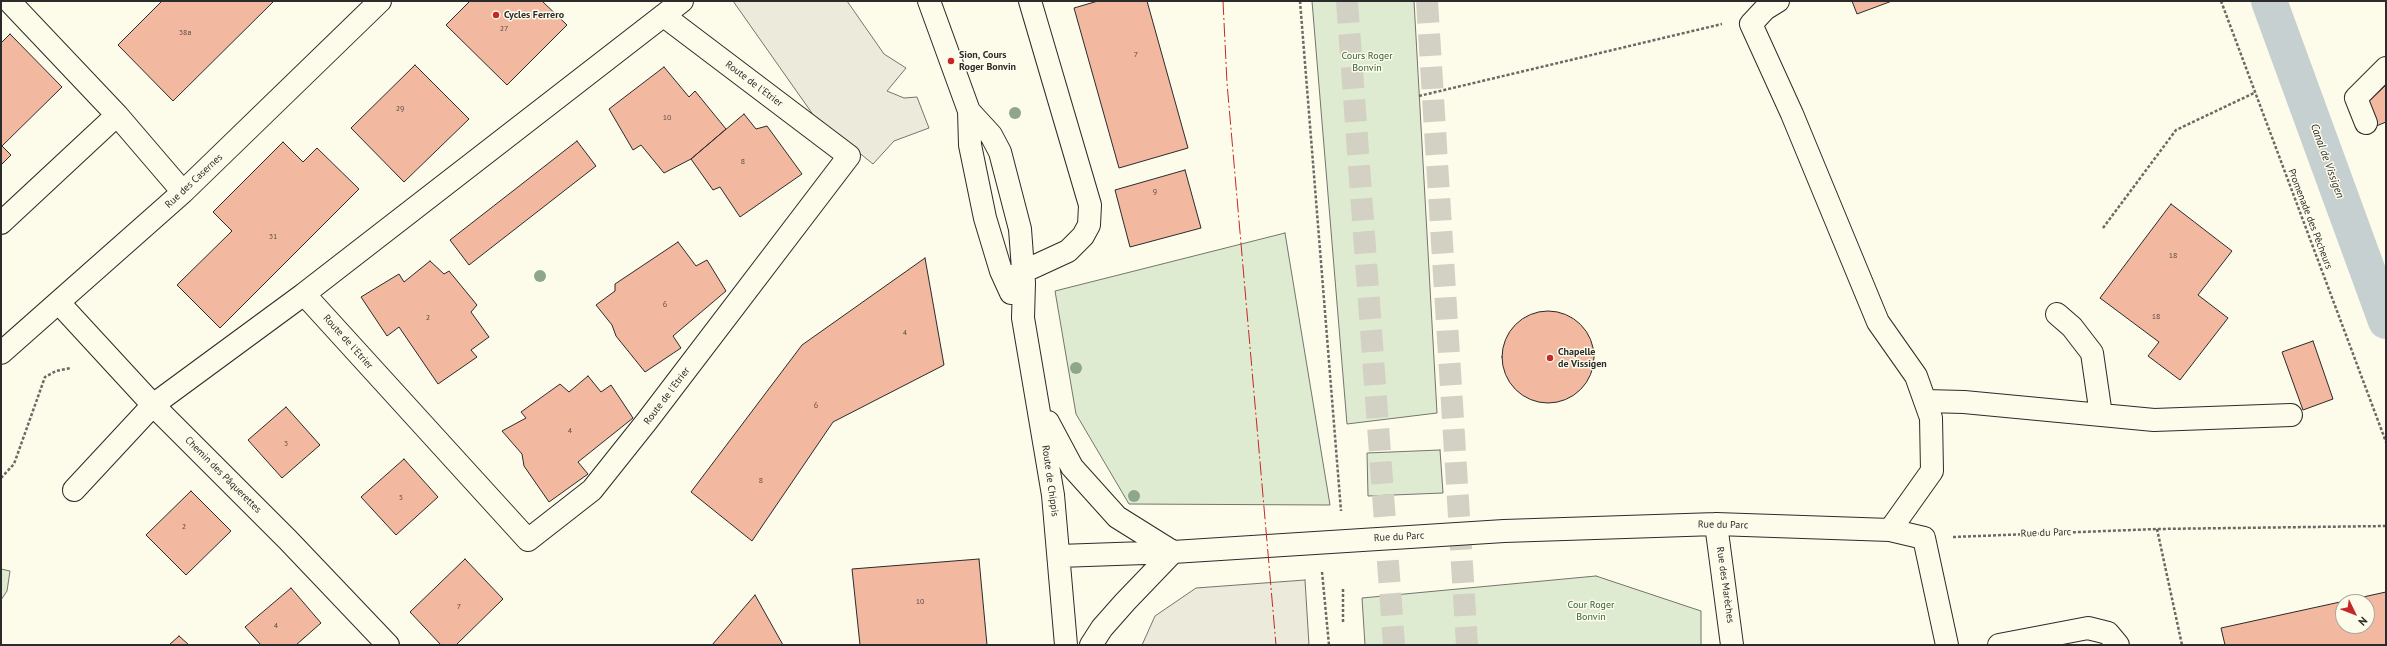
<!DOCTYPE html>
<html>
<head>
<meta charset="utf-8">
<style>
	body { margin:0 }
	#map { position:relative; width:2387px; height:646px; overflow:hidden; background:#fdfbea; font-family:"PT Sans",sans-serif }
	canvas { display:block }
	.frame { position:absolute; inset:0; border:2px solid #2b2b2b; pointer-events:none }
	.north { position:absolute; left:2335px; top:594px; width:40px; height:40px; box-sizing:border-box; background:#fdfbea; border:1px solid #a9a89e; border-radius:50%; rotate:133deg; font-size:11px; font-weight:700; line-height:16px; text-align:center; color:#2b2b2b }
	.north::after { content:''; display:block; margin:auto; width:14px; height:18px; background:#c62828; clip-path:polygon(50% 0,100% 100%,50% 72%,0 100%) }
</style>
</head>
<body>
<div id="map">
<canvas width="2387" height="646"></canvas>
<div class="frame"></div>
<div class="north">N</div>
</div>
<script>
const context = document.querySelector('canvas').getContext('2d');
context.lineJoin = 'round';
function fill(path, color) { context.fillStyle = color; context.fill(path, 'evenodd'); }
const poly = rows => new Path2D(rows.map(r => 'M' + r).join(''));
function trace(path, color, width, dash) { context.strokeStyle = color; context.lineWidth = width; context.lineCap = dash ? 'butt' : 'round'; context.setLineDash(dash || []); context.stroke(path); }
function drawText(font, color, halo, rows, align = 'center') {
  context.font = font + ' "PT Sans",sans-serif'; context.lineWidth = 3; context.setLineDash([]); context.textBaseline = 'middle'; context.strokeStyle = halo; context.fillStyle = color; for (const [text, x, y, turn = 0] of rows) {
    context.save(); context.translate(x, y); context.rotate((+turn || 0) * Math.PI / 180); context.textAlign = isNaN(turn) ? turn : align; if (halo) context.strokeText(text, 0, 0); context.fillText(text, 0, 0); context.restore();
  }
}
const green = poly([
	[1312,1,1414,1,1437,413,1347,424,1312,1],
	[1285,233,1330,505,1129,504,1076,414,1055,291,1285,233],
	[1440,450,1443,493,1368,496,1367,453,1440,450],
	[1,569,10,571,7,591,1,600,1,569],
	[1596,576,1701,611,1701,645,1365,645,1362,598,1596,576]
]);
fill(green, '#deebd1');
trace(green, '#74746e', 1);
const parking = poly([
	[733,1,847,1,884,54,906,68,887,91,904,98,917,97,929,128,894,141,873,164,814,116,733,1],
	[1305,580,1309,645,1142,645,1155,616,1196,588,1305,580]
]);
fill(parking, '#eceadb');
trace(parking, '#74746e', 1);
trace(poly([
	[2269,1,2386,321]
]), '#c7d0d0', 36);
const building = poly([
	[162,1,274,1,173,101,118,45,162,1],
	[470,1,542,1,567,25,507,85,446,25,470,1],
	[1098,1,1147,1,1188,148,1119,168,1074,8,1098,1],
	[1852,1,1892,1,1857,14,1852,1],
	[10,34,62,87,2,146,11,155,1,165,1,43,10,34],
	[415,65,469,119,404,182,351,128,415,65],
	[664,67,689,97,695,91,726,129,691,159,664,173,641,145,633,150,609,109,664,67],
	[2386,85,2386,122,2374,127,2367,103,2386,85],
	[744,114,756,129,767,126,802,174,740,217,720,187,713,190,691,159,744,114],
	[577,141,596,166,469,265,450,240,577,141],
	[283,142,303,162,317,148,359,189,220,328,177,285,232,231,213,212,283,142],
	[1185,170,1201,228,1130,247,1115,190,1185,170],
	[2171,204,2232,251,2198,295,2228,318,2180,380,2148,356,2159,342,2100,298,2171,204],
	[678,242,696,266,707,260,726,291,673,336,681,348,645,372,616,336,612,325,596,305,615,291,615,284,678,242],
	[925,258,944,365,833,422,752,541,691,492,802,345,925,258],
	[430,261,444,274,449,271,477,305,471,312,489,337,471,350,477,357,438,384,399,327,387,336,361,297,399,274,404,282,430,261],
	'1502 357a46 46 0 1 1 92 0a46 46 0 1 1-92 0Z',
	[2313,341,2333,399,2303,410,2282,352,2313,341],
	[588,376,601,392,611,385,633,418,578,462,588,474,549,502,524,466,522,454,502,431,526,418,521,412,560,384,569,392,588,376],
	[286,407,320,445,282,478,248,440,286,407],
	[404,459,438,497,396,535,361,497,404,459],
	[191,491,231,531,186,575,146,535,191,491],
	[465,559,503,599,456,645,441,645,410,612,465,559],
	[979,559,987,645,860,645,852,569,979,559],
	[291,588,321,623,296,645,261,645,245,627,291,588],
	[2386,592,2386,645,2225,645,2221,628,2386,592],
	[2343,602,2367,602,2367,626,2343,626,2343,602],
	[755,595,783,645,712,645,755,595],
	[179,636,189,645,169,645,179,636]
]);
fill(building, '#f2b8a0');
trace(building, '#2b2b2b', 1);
trace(poly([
	[1347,1,1394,645],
	[1427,1,1467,645]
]), '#d3d1c4', 22, [22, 11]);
const minor = poly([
	[9,1,117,115,183,192],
	[929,1,969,111,970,145,985,218,1001,271,1011,293],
	[1778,1,1765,9,1751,24,1792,114,1878,322,1916,376,1931,418,1932,471,1890,530],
	[969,111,991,135,1000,152,1020,229,1024,283,1023,318,1053,495,1066,645],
	[2366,123,2356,98,2386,68],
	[1,223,117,115],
	[1005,280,1068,251,1083,236,1089,225,1090,205,1030,1],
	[304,294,528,540,592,490,647,421,849,156,664,16],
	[59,303,153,405,288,540,388,645],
	[2057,314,2072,327,2092,353,2101,415],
	[1,353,183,192,380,1],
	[1925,401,1964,402,2154,420,2291,415],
	[1048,422,1072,467,1117,517,1173,552],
	[74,490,153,405,304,294,682,1],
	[1716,524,1732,645],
	[1059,556,1173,552,1504,531,1716,524,1890,530,1924,538,1947,645],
	[1091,645,1102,628,1125,602,1173,552],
	[1999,645,2088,628,2108,633,2118,645]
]);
trace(minor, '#2b2b2b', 24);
trace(poly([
	[1300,1,1341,511],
	[2221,1,2386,442],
	[1419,96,1722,24],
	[2103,228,2176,130,2254,93],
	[1,478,14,464,45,377,56,371,71,368],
	[2157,529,2182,645],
	[1953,537,2157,529,2386,526],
	[1322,572,1329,645],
	[1343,622,1343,587]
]), '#6a6964', 2.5, [3, 2]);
trace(minor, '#fdfbea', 22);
trace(poly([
	[1223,1,1227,83,1276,645]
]), '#c62828', 1, [14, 3, 2, 3]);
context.fillStyle = '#8ea78a';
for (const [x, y] of [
	[1015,113],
	[540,276],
	[1076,368],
	[1134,496]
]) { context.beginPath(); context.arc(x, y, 6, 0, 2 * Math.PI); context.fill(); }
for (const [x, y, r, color] of [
	[496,15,4,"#c62828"],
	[951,61,4,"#c62828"],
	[1550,358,4,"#c62828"]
]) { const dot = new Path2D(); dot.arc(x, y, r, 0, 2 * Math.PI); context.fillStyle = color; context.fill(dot); trace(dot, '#fdfbea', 1.5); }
drawText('8px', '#5d4e48', null, [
	["27",504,29],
	["38a",185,33],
	["7",1136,55],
	["29",400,109],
	["10",667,118],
	["8",743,162],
	["9",1155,192],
	["31",273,237],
	["18",2173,256],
	["6",665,305],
	["18",2156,317],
	["2",428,318],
	["4",905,333],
	["6",816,406],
	["4",570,431],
	["3",286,444],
	["8",761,481],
	["5",401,498],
	["2",184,527],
	["10",920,602],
	["7",459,607],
	["4",276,626]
]);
drawText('bold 10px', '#2b2b2b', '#fdfbea', [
	["Cycles Ferrero",504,15],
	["Sion, Cours",959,55],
	["Roger Bonvin",959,67],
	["Chapelle",1558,352],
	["de Vissigen",1558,364]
], 'left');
drawText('10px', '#34623c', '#fdfbea', [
	["Cours Roger",1367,56],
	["Bonvin",1367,68],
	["Cour Roger",1591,605],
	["Bonvin",1591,617]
]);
drawText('10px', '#2b2b2b', '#fdfbea', [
	["Route de l'Etrier",754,84,37],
	["Rue des Casernes",194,181,-43],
	["Promenade des Pêcheurs",2310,219,69],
	["Route de l'Etrier",348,342,48],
	["Route de l'Etrier",667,396,-53],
	["Chemin des Pâquerettes",223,475,45],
	["Route de Chippis",1050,481,82],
	["Rue du Parc",1723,525,1],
	["Rue du Parc",2046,533,-2],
	["Rue du Parc",1399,537,-3],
	["Rue des Marèches",1725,585,82]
]);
drawText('italic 11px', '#2b2b2b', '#fdfbea', [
	["Canal de Vissigen",2327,161,70]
]);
</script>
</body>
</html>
